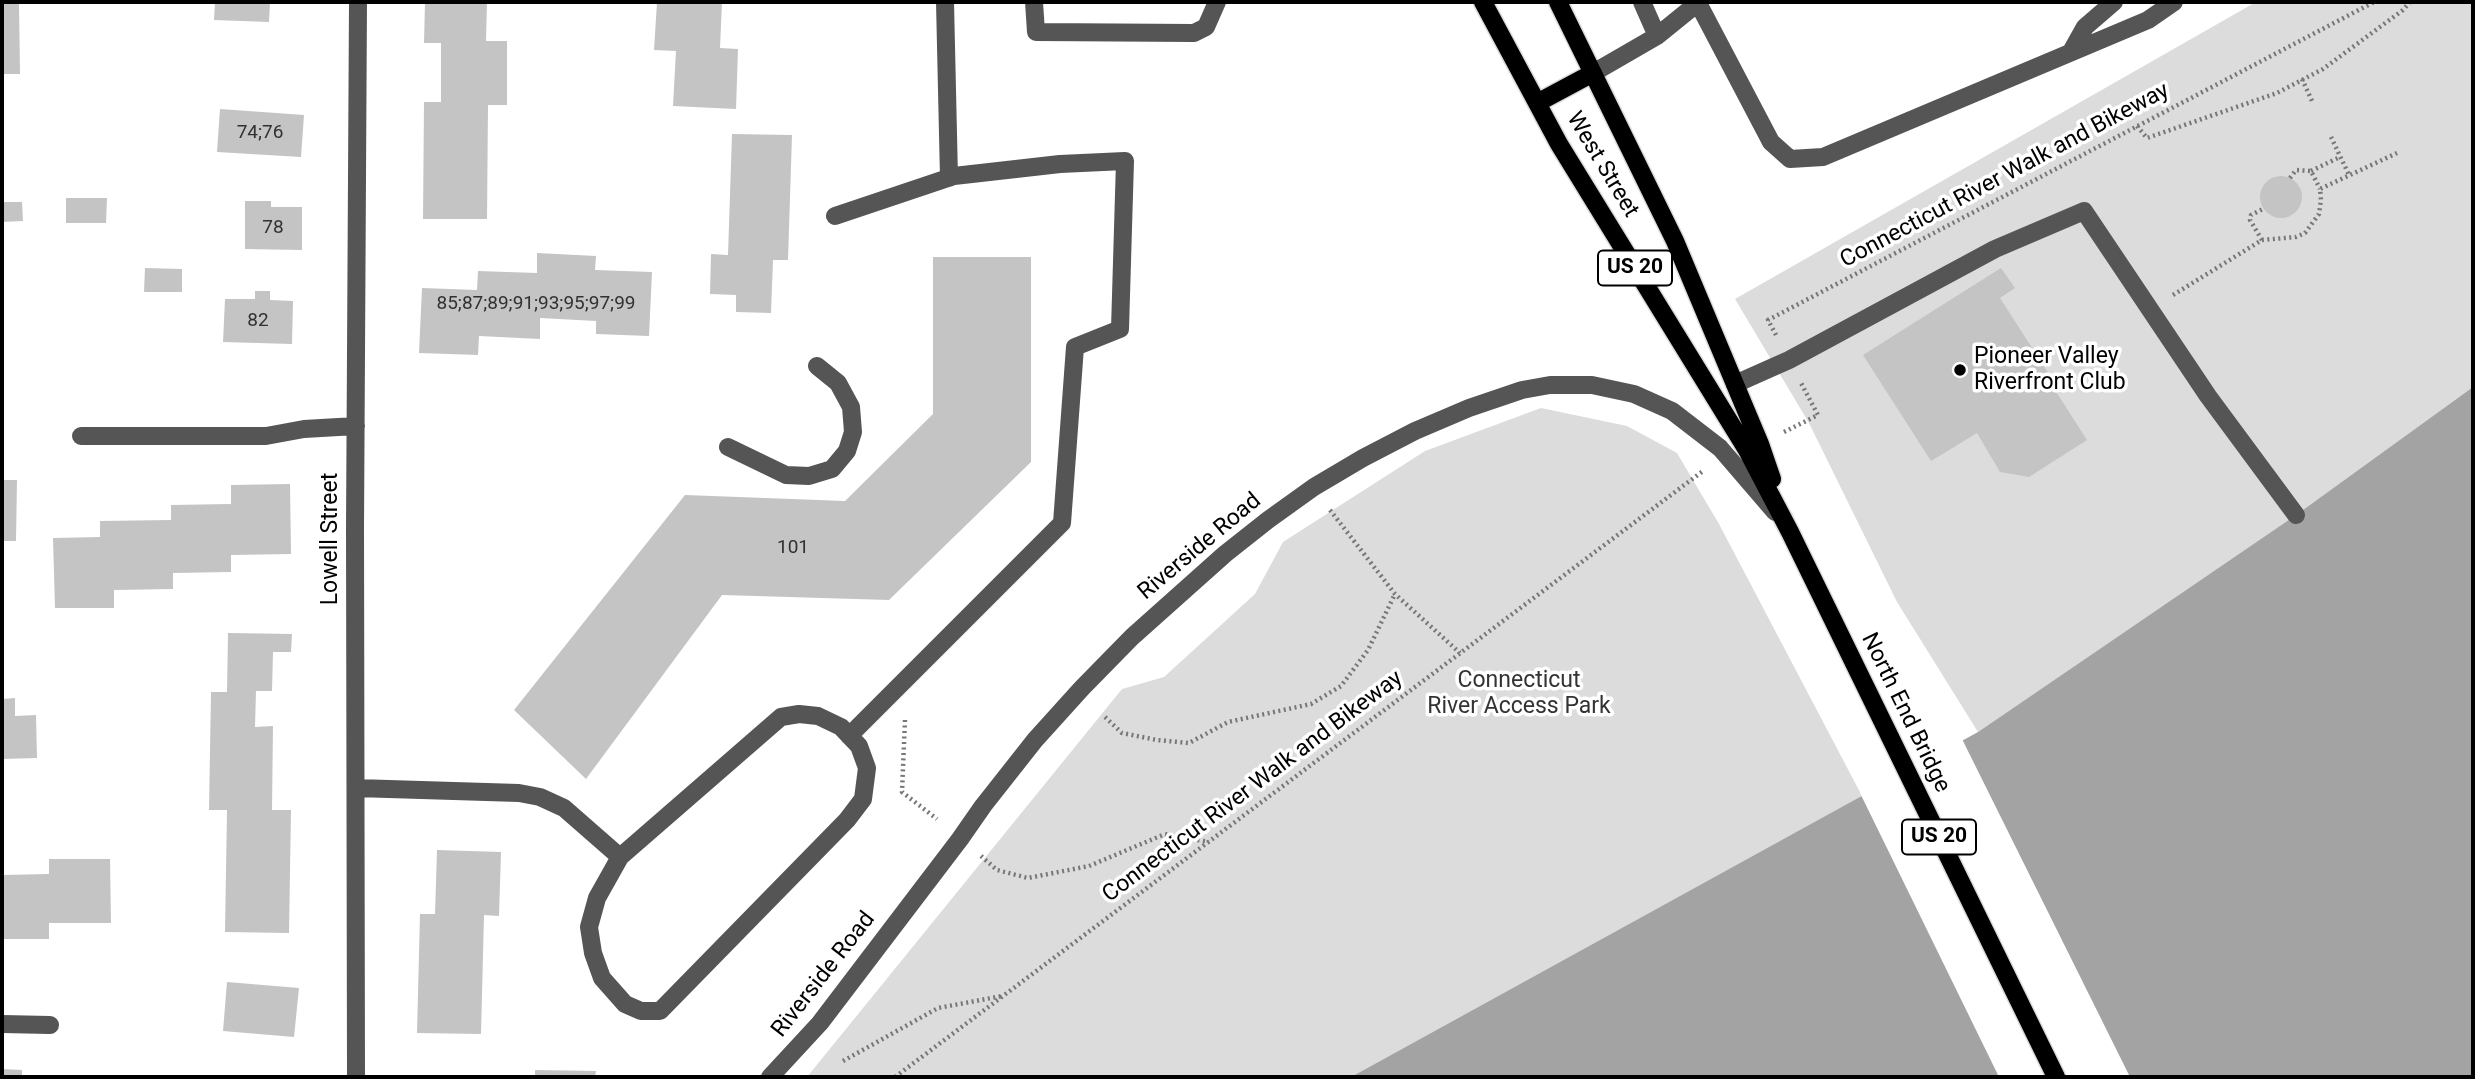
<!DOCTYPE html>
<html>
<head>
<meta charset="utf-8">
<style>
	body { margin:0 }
	#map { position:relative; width:2475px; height:1079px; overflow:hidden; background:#fff; font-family:Roboto,sans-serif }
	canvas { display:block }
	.frame { position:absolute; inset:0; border:4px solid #000; pointer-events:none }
</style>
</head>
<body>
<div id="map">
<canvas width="2475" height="1079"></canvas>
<div class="frame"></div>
</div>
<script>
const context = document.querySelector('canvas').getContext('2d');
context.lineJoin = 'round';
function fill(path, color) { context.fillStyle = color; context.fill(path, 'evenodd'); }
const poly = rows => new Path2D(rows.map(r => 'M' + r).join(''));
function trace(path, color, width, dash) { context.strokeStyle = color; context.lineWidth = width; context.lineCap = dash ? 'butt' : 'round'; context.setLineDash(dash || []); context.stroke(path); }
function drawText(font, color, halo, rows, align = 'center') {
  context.font = font + ' Roboto,sans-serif'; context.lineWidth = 7; context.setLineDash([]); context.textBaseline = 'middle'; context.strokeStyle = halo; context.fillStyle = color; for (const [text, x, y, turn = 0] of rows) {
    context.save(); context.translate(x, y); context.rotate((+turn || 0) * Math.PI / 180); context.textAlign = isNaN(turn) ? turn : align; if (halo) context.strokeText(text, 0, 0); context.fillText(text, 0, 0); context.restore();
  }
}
fill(poly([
	[2256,2,2473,2,2473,387,2296,515,1978,732,1897,602,1809,423,1735,299],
	[1541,408,1627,426,1677,453,1719,524,1862,796,1351,1077,807,1077,1122,689,1164,677,1255,594,1283,542,1425,451]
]), '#dcdcdc');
fill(poly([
	[2473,387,2473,1077,1351,1077,1978,732,2296,515]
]), '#a3a3a3');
fill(poly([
	[1961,737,2130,1077,1999,1077,1860,793]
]), '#fff');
fill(poly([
	[215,2,270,2,269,22,214,20],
	[425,2,487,2,486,41,507,41,507,105,488,105,487,219,423,219,424,102,441,102,441,43,424,43],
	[657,2,722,2,720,48,738,49,736,109,673,106,676,51,654,50],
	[2,3,19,3,20,74,2,74],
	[220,109,304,115,301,157,217,152],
	[732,134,792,135,788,260,773,260,771,313,736,312,736,295,710,294,711,254,728,255],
	'2260 197a21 21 0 1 1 42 0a21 21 0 1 1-42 0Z',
	[66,198,107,198,106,223,66,223],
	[245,201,271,201,271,207,302,207,302,250,245,249],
	[2,202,22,202,23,221,2,222],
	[537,253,596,256,595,270,652,272,649,336,596,334,596,321,540,318,540,339,479,336,478,355,419,353,422,288,477,290,478,271,537,273],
	[933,257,1031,257,1031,462,889,600,722,595,586,779,514,710,685,495,845,501,933,414],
	[145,268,182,269,182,292,144,292],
	[2001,268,2015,288,2000,298,2056,385,2053,387,2087,440,2029,477,2000,472,1977,433,1931,461,1863,355],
	[255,291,270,291,270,300,293,301,292,344,223,342,225,299,255,299],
	[2,480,17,480,16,541,2,541],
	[290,484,291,554,231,555,231,572,173,573,173,589,114,590,114,608,55,608,53,538,100,537,100,521,171,520,171,505,231,504,231,485],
	[228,633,292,634,291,652,273,652,272,691,256,691,255,727,273,726,272,810,291,810,289,933,225,932,227,810,209,810,211,692,227,692],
	[15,698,15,716,36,715,37,758,2,759,2,699],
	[437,850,501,852,499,916,484,915,481,1034,417,1033,420,914,435,914],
	[49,859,110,859,111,923,49,923,49,939,2,939,2,875,49,874],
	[227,982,299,988,294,1037,223,1031],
	[2,1069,22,1070,22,1077,2,1077],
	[535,1070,596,1071,595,1077,535,1077]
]), '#c4c4c4');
const major = poly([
	[1483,2,1559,144,1747,450,1790,532,2056,1077],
	[1558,2,1675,241,1760,444,1772,479],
	[1537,103,1593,73]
]);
trace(major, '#dbdbdb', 21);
trace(poly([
	[2302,79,2312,101],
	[2137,126,2147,138,2277,93,2323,69,2403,10,2410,2],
	[2331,137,2349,175],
	[2311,171,2340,157],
	[2290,178,2296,170,2311,171,2320,189],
	[2262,240,2250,220,2251,215,2263,209],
	[2173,295,2262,240,2296,237,2305,233,2319,214,2321,200,2320,189,2397,153],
	[1776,335,1768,320,2374,2],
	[1784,432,1818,415,1801,383],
	[1330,510,1395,594,1460,653],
	[1105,717,1122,733,1157,740,1189,743,1228,722,1311,704,1341,686,1368,650,1395,594],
	[905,720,902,792,937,819],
	[981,856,997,870,1028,878,1089,866,1165,834,1209,842],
	[843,1061,938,1008,1002,996],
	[895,1077,1703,471]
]), '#777', 4.5, [2, 3.5]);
trace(poly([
	[945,2,949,178],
	[1034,2,1036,32,1194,33,1206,27,1217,2],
	[1642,2,1657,36],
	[1698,3,1771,142,1790,159,1823,157,2148,20,2174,2],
	[2071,52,2085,27,2114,2],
	[1593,73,1657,36,1699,2],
	[835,216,954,176,1060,164,1125,161,1120,329,1075,347,1062,523,849,736],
	[1735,384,1789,360,1995,249,2084,211,2208,396,2296,515],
	[81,436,266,436,304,429,356,426],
	[728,447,786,475,809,476,832,469,847,451,853,432,851,407,838,383,817,366],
	[356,788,519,793,540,797,564,808,620,857,597,898,589,927,593,953,602,978,625,1004,641,1011,660,1011,847,820,863,799,867,768,859,746,841,727,818,716,799,714,781,717,620,857],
	[2,1024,50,1025],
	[356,1077,355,528,358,2],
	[770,1077,820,1023,960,839,983,806,1035,740,1082,688,1132,637,1225,554,1268,520,1314,487,1363,458,1415,431,1469,408,1522,390,1550,385,1592,385,1634,394,1672,411,1720,448,1775,512]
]), '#555', 18);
trace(major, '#000', 18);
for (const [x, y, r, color] of [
	[1960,370,7,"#000"]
]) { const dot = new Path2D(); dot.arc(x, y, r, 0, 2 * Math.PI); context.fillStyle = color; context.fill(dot); trace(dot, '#fff', 2.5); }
drawText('19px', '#313131', null, [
	["74;76",260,133],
	["78",273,228],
	["85;87;89;91;93;95;97;99",536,304],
	["82",258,321],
	["101",793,548]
]);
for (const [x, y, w] of [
	[1635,268,74],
	[1939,837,74]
]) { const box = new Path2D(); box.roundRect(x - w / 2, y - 17.5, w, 35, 5); context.fillStyle = '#fff'; context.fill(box); trace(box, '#000', 2); }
drawText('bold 21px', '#000', null, [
	["US 20",1635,268],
	["US 20",1939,837]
]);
drawText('23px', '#000', '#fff', [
	["West Street",1602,165,59],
	["Connecticut River Walk and Bikeway",2005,176,-28],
	["Lowell Street",331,539,-90],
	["Riverside Road",1200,547,-40],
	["North End Bridge",1905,713,64],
	["Connecticut River Walk and Bikeway",1253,787,-37],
	["Riverside Road",824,975,-52]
]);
drawText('23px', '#000', '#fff', [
	["Pioneer Valley",1974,357],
	["Riverfront Club",1974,383]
], 'left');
drawText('23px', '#333', '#fff', [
	["Connecticut",1519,681],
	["River Access Park",1519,707]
]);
</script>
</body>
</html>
